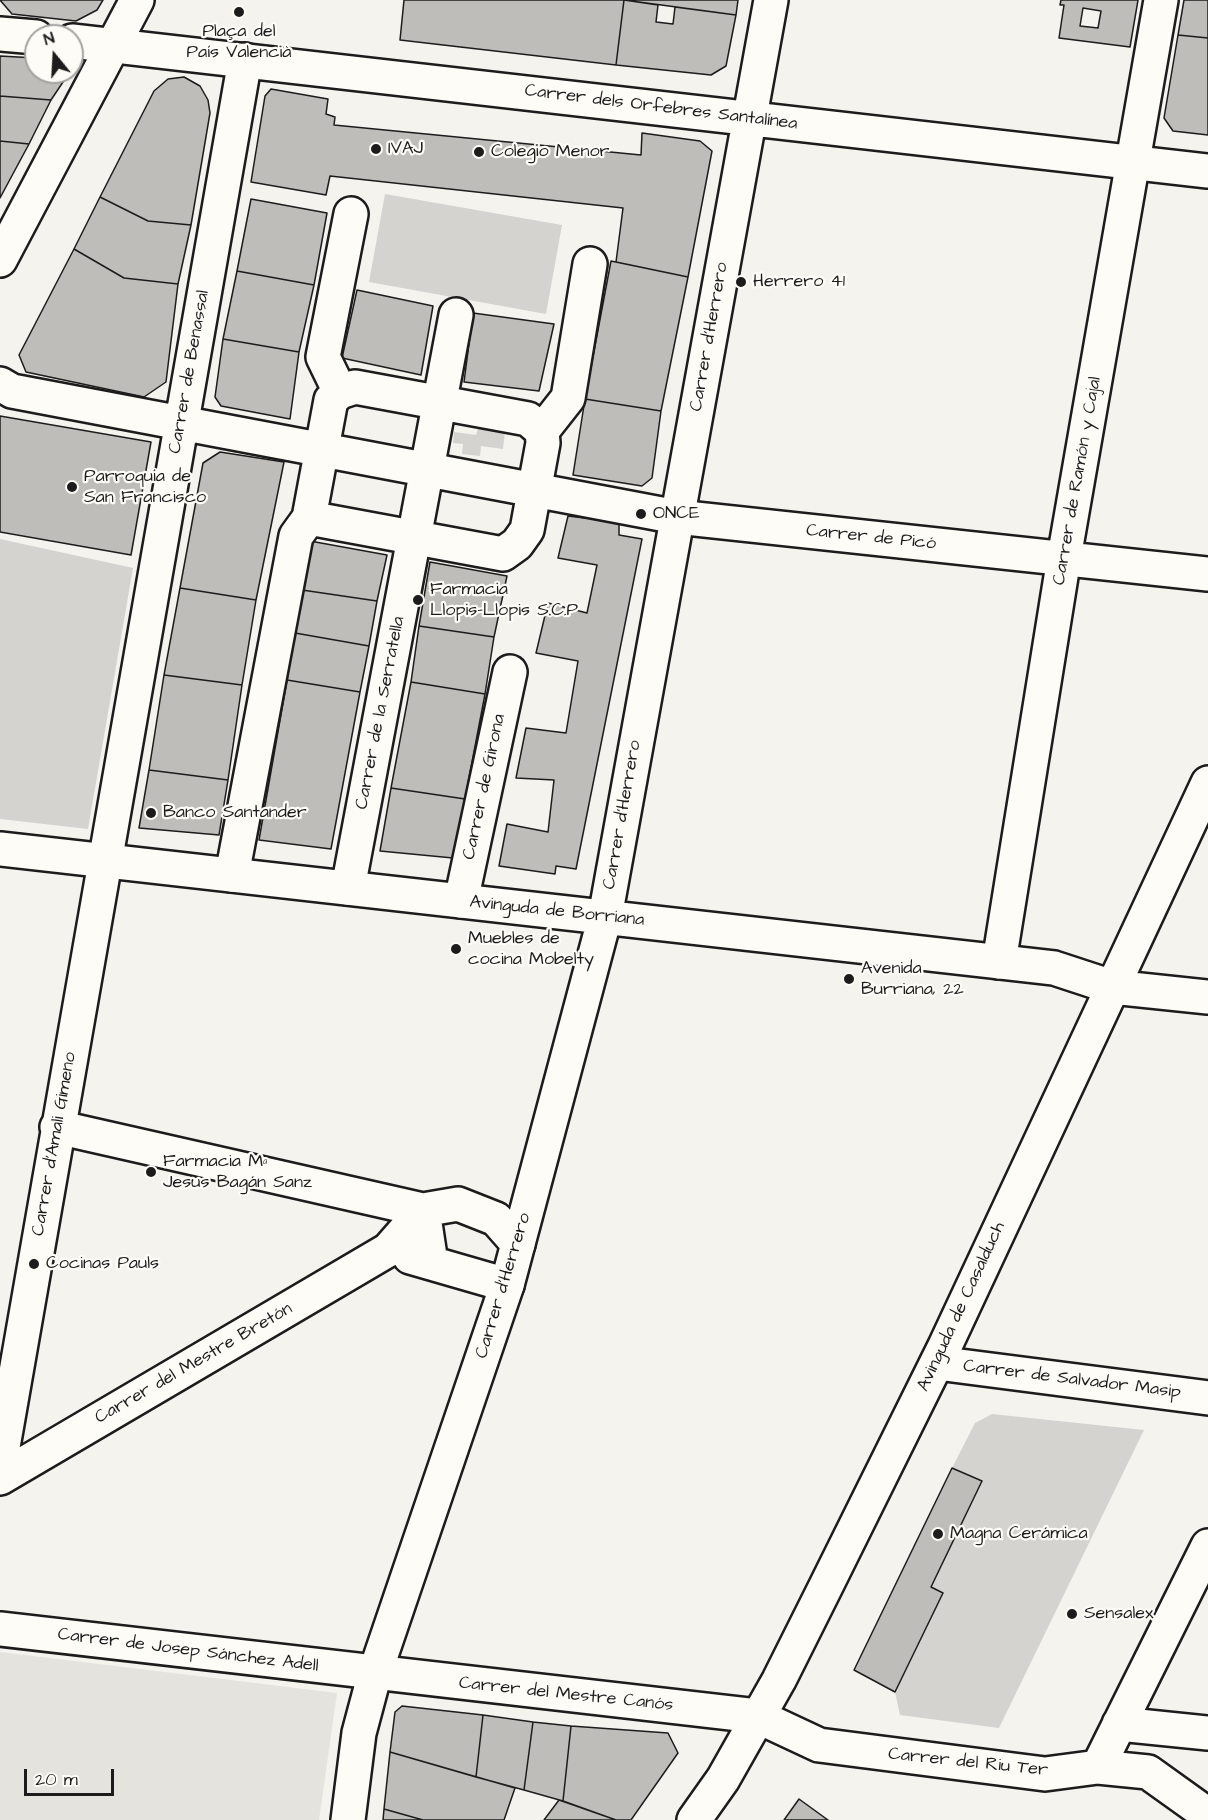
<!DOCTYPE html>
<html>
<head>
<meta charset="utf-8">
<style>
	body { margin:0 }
	#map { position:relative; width:1208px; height:1820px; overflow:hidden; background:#f4f3ee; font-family:"Architects Daughter",sans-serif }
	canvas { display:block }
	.north { position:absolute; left:24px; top:24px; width:60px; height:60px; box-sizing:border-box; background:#fdfcf7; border:2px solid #a3a29f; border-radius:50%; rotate:342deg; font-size:16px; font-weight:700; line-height:24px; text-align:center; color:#1c1c1c }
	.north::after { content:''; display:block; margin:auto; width:21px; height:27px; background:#1c1c1c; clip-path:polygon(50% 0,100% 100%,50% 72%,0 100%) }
	.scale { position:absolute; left:24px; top:1769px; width:90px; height:27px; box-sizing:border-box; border:3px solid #1c1c1c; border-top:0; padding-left:8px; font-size:18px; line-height:21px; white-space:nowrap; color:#1c1c1c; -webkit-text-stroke:4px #fdfcf7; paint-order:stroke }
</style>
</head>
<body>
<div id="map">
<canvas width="1208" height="1820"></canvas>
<div class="north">N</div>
<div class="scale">20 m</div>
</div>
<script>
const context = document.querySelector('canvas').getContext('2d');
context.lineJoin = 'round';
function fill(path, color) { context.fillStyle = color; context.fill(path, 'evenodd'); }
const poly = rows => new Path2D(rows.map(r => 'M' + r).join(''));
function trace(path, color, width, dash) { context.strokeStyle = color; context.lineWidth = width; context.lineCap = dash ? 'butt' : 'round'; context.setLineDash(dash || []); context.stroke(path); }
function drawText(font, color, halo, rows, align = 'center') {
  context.font = font + ' "Architects Daughter",sans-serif'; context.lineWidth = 4.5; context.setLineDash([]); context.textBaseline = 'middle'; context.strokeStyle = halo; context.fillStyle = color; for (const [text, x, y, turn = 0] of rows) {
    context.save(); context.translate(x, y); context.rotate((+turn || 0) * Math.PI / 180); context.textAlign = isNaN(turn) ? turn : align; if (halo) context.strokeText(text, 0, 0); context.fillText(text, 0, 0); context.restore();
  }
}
fill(poly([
	[0,1652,337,1693,319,1820,0,1820]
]), '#e4e3de');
fill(poly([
	[385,194,562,225,546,314,369,282],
	[478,428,505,431,503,449,481,446,480,456,462,454,463,444,453,443,454,432,476,435],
	[0,539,133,568,88,829,0,819],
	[992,1414,1144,1430,999,1728,900,1715,895,1692,943,1593,931,1587,981,1481,952,1468,975,1423]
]), '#d4d3cf');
const building = poly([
	[0,0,103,0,97,10,76,21,12,14,0,0],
	[404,0,624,0,616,65,400,40,404,0],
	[624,0,738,0,736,15,624,0],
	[624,0,658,5,656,22,673,24,675,7,736,15,726,66,711,75,616,65,624,0],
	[1061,0,1138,0,1130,47,1059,38,1064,5,1060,5,1061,0],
	[1083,8,1101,11,1098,28,1080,26,1083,8],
	[1184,0,1208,0,1208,38,1178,35,1184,0],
	[1178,35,1208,38,1208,135,1173,131,1164,118,1178,35],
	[0,56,36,58,36,72,62,72,65,79,51,100,0,96,0,56],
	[184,77,200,86,208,100,210,113,191,225,148,221,100,197,154,91,168,79,184,77],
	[271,89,328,99,326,114,335,117,334,125,641,155,642,133,700,141,712,151,688,277,616,262,623,208,330,176,326,195,251,182,265,96,271,89],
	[0,96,51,100,29,144,0,141,0,96],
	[0,141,29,144,0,198,0,141],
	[100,197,148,221,191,225,178,284,124,278,74,249,100,197],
	[251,199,327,213,314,285,237,271,251,199],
	[74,249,124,278,178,284,166,382,144,397,26,372,19,355,74,249],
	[611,261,688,277,661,411,585,399,611,261],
	[237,271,314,285,299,352,223,339,237,271],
	[357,290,433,306,421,375,342,358,357,290],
	[473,313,554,324,539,391,464,382,473,313],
	[223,339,299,352,290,419,221,406,215,397,223,339],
	[585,399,661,411,652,478,642,486,573,475,585,399],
	[0,416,151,442,131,555,0,532,0,416],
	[220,452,284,462,256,600,180,588,203,463,220,452],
	[568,516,619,522,619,535,642,539,576,869,556,866,555,874,499,866,507,824,548,832,554,780,516,778,526,728,566,733,578,661,536,653,548,603,587,613,597,565,558,558,568,516],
	[310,541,387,555,377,601,302,590,310,541],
	[430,562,507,576,494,637,419,626,430,562],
	[180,588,256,600,242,685,164,675,180,588],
	[302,590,377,601,369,646,295,633,302,590],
	[419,626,494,637,485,694,411,682,419,626],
	[295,633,369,646,360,692,287,680,295,633],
	[164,675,242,685,228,780,149,770,164,675],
	[287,680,360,692,331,849,259,840,287,680],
	[411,682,485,694,465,799,391,788,411,682],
	[149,770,228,780,219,835,139,828,149,770],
	[391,788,465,799,453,858,380,851,391,788],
	[952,1468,982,1481,931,1587,943,1593,895,1692,854,1670,952,1468],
	[402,1706,483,1715,476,1777,390,1752,395,1712,402,1706],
	[483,1715,533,1722,524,1790,476,1777,483,1715],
	[533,1722,571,1726,563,1801,524,1790,533,1722],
	[571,1726,668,1733,678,1753,631,1820,616,1820,563,1801,571,1726],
	[390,1752,515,1788,504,1820,423,1820,384,1809,390,1752],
	[799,1799,828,1820,784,1820,799,1799],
	[559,1800,616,1820,544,1820,559,1800],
	[384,1809,423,1820,383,1820,384,1809]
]);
fill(building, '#bebdba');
trace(building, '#1c1c1c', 1.5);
const street = poly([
	[0,384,12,391,677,517,1208,574],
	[340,392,323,357,351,214],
	[542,431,528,419,355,387,340,392,331,400,309,518,503,554,517,544,527,530,543,443,542,431,568,398,590,264],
	[232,875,296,536,309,518],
	[348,888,456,315],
	[461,901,510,672],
	[999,962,1064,558,1161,0],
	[57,1127,423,1210,431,1263],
	[410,1257,507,1285],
	[937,1363,1208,1398],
	[0,1464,245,60],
	[0,1478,388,1250,423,1210,458,1204,496,1219,518,1244],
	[0,1629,757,1716,819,1745,1045,1774,1098,1767,1148,1772,1208,1815],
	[1119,1724,1208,1733],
	[1098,1767,1208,1546]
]);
const secondary = poly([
	[0,34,36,37],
	[72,41,1208,171],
	[0,260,137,0],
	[0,849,1054,968,1112,987,1208,997],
	[348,1820,359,1733,375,1673,507,1285,605,917,771,0],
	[694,1820,723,1779,779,1680,826,1586,945,1346,1208,783]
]);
trace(street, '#1c1c1c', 38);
trace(secondary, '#1c1c1c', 38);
trace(street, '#fdfcf7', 33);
trace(secondary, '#fdfcf7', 33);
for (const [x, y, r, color] of [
	[239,12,6,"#1c1c1c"],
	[376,149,6,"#1c1c1c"],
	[479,152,6,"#1c1c1c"],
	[741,282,6,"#1c1c1c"],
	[72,487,6,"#1c1c1c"],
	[641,514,6,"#1c1c1c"],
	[418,600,6,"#1c1c1c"],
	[151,813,6,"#1c1c1c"],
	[456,949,6,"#1c1c1c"],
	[849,979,6,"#1c1c1c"],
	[151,1172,6,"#1c1c1c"],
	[34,1264,6,"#1c1c1c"],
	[938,1534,6,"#1c1c1c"],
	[1072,1614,6,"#1c1c1c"]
]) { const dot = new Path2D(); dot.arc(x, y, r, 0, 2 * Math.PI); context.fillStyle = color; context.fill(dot); trace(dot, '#fdfcf7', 2); }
drawText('18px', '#1c1c1c', '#fdfcf7', [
	["Plaça del",239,32,"center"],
	["País Valencià",239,53,"center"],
	["IVAJ",388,149],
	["Colegio Menor",491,152],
	["Herrero 41",753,282],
	["Parroquia de",84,477],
	["San Francisco",84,498],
	["ONCE",653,514],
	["Farmacia",430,590],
	["Llopis-Llopis S.C.P",430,611],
	["Banco Santander",163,813],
	["Muebles de",468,939],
	["cocina Mobelty",468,960],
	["Avenida",861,969],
	["Burriana, 22",861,990],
	["Farmacia Mª",163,1162],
	["Jesus Bagán Sanz",163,1183],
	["Cocinas Pauls",46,1264],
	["Magna Cerámica",950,1534],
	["Sensalex",1084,1614]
], 'left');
drawText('18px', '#1c1c1c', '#fdfcf7', [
	["Carrer dels Orfebres Santalínea",661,108,7],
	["Carrer d'Herrero",710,337,-80],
	["Carrer de Benassal",190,372,-80],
	["Carrer de Ramón y Cajal",1078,481,-80],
	["Carrer de Picó",871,538,6],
	["Carrer de la Serratella",381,713,-79],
	["Carrer de Girona",485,787,-78],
	["Carrer d'Herrero",623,815,-80],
	["Avinguda de Borriana",557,912,6],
	["Carrer d'Amali Gimeno",55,1144,-80],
	["Carrer d'Herrero",504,1286,-73],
	["Avinguda de Casalduch",962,1307,-65],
	["Carrer del Mestre Bretón",194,1364,-30],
	["Carrer de Salvador Masip",1072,1380,7],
	["Carrer de Josep Sánchez Adell",188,1651,7],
	["Carrer del Mestre Canós",566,1695,6],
	["Carrer del Riu Ter",968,1763,6]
]);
</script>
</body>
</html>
